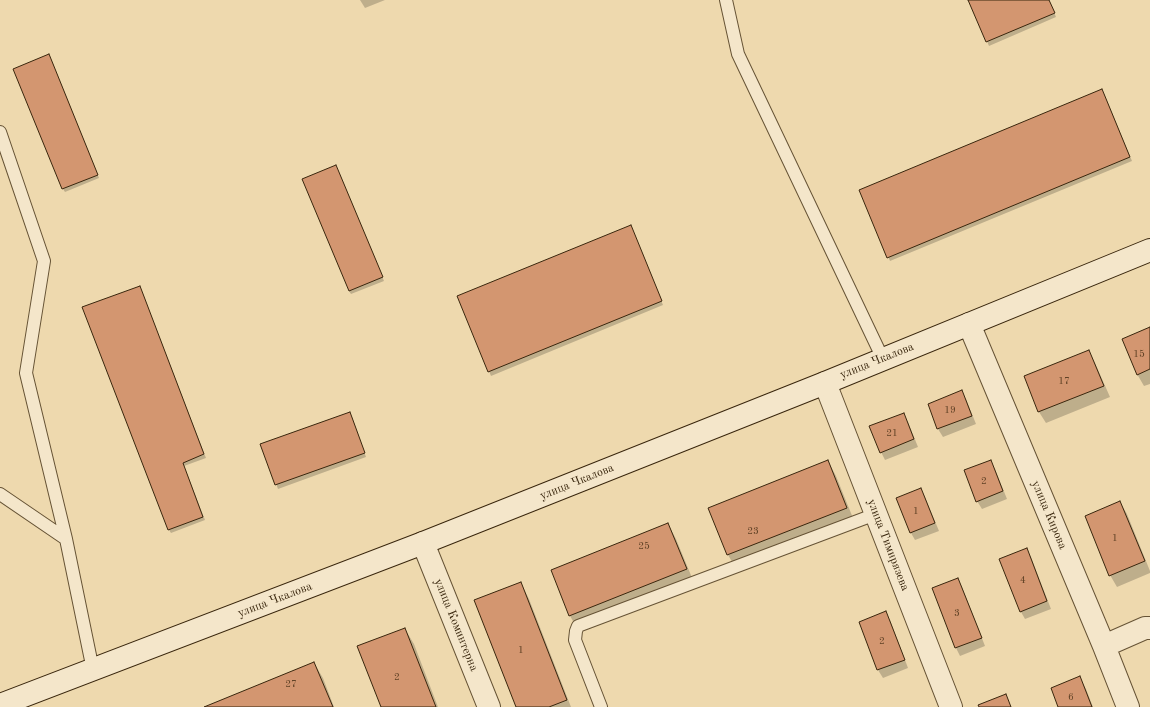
<!DOCTYPE html>
<html>
<head>
<meta charset="utf-8">
<style>
	body { margin:0 }
	canvas { display:block; background:#eed9ae }
</style>
</head>
<body>
<canvas width="1150" height="707"></canvas>
<script>
const context = document.querySelector('canvas').getContext('2d');
context.lineJoin = 'round';
function fill(path, color) { context.fillStyle = color; context.fill(path, 'evenodd'); }
const poly = rows => new Path2D(rows.map(r => 'M' + r).join(''));
function trace(path, color, width, dash) { context.strokeStyle = color; context.lineWidth = width; context.lineCap = dash ? 'butt' : 'round'; context.setLineDash(dash || []); context.stroke(path); }
function drawText(font, color, halo, rows, align = 'center') {
  context.font = font + ' "Old Standard TT",serif'; context.lineWidth = 3; context.setLineDash([]); context.textBaseline = 'middle'; context.strokeStyle = halo; context.fillStyle = color; for (const [text, x, y, turn = 0] of rows) {
    context.save(); context.translate(x, y); context.rotate((+turn || 0) * Math.PI / 180); context.textAlign = isNaN(turn) ? turn : align; if (halo) context.strokeText(text, 0, 0); context.fillText(text, 0, 0); context.restore();
  }
}
fill(poly([
	[360,0,385,0,365,8],
	[969,0,1049,0,1056,17,989,46],
	[51,59,99,178,65,192,63,189],
	[1104,94,1132,161,890,261,860,190],
	[338,170,384,281,351,294,349,291],
	[632,230,663,305,491,376,458,297],
	[141,290,206,458,184,466,205,520,171,533,169,530],
	[1150,328,1150,384,1144,386,1137,374],
	[1089,351,1095,363,1110,397,1046,423,1039,412,1025,377],
	[961,392,966,399,976,424,943,437,938,429,929,404],
	[903,414,908,422,918,447,885,460,881,452],
	[352,417,366,457,278,489,262,445],
	[828,461,836,476,855,523,737,570,728,555,710,508],
	[990,461,995,469,1007,499,982,509,977,501],
	[921,489,925,497,939,531,915,540,911,533],
	[1120,502,1127,514,1150,571,1150,573,1117,587,1110,575],
	[668,524,676,539,695,585,579,631,570,616,552,570],
	[1026,549,1031,557,1051,609,1025,619,1021,612],
	[958,579,962,587,985,646,960,656,956,648,933,589],
	[521,583,529,599,571,707,517,707],
	[885,613,890,620,908,668,883,678,878,670,860,622],
	[405,629,414,644,438,707,382,707],
	[314,663,323,678,334,707,207,707],
	[1080,678,1086,689,1093,707,1059,707]
]), '#0003');
const building = poly([
	[968,0,1049,0,1055,13,986,42,968,0],
	[49,54,98,175,62,189,13,69,49,54],
	[1102,89,1130,157,887,258,859,190,1102,89],
	[336,165,383,277,349,291,302,179,336,165],
	[631,225,662,301,488,372,457,296,631,225],
	[140,286,204,454,183,463,203,517,168,530,82,307,140,286],
	[1150,327,1150,369,1137,375,1122,339,1150,327],
	[1089,350,1104,386,1038,412,1024,376,1089,350],
	[962,390,972,416,937,429,928,404,962,390],
	[350,412,365,453,275,485,260,444,350,412],
	[904,413,914,439,880,453,869,426,904,413],
	[828,460,847,508,727,555,708,508,828,460],
	[991,460,1003,491,976,502,964,470,991,460],
	[921,488,935,523,910,533,896,498,921,488],
	[1120,501,1145,561,1109,576,1085,516,1120,501],
	[668,523,687,569,569,616,551,570,668,523],
	[1027,548,1047,601,1020,612,999,559,1027,548],
	[958,578,982,638,955,648,932,588,958,578],
	[521,582,567,700,549,707,516,707,474,600,521,582],
	[886,611,905,660,877,670,859,622,886,611],
	[405,628,436,707,381,707,357,646,405,628],
	[314,662,333,707,204,707,314,662],
	[1080,676,1092,707,1058,707,1051,688,1080,676],
	[1006,694,1011,707,979,707,978,705,1006,694]
]);
fill(building, '#d39670');
trace(building, '#39260d', 1);
const lane = poly([
	[726,0,738,54,883,359],
	[0,132,44,261,26,373,66,539,93,670],
	[0,494,66,539],
	[601,707,575,640,576,631,578,626,876,514]
]);
const street = poly([
	[969,324,1104,646,1128,707],
	[825,383,951,707],
	[423,543,489,707],
	[1104,646,1145,628,1150,628]
]);
const secondary = poly([
	[0,705,423,543,825,383,1150,250]
]);
trace(lane, '#665335', 14);
trace(street, '#665335', 24);
trace(secondary, '#39260d', 24);
trace(lane, '#f4e6ca', 12);
trace(street, '#f4e6ca', 22);
trace(secondary, '#f4e6ca', 22);
drawText('10px', '#604226', null, [
	["15",1139,354],
	["17",1064,381],
	["19",950,410],
	["21",892,433],
	["2",984,481],
	["1",916,511],
	["23",753,531],
	["1",1115,538],
	["25",644,546],
	["4",1023,580],
	["3",957,613],
	["2",882,641],
	["1",521,650],
	["2",397,677],
	["27",291,684],
	["6",1071,697]
]);
drawText('12px', '#39260d', '#f4e6ca', [
	["улица Чкалова",877,361,-22],
	["улица Чкалова",577,482,-22],
	["улица Кирова",1049,515,67],
	["улица Тимирязева",888,545,69],
	["улица Чкалова",275,600,-21],
	["улица Коминтерна",456,625,68]
]);
</script>
</body>
</html>
